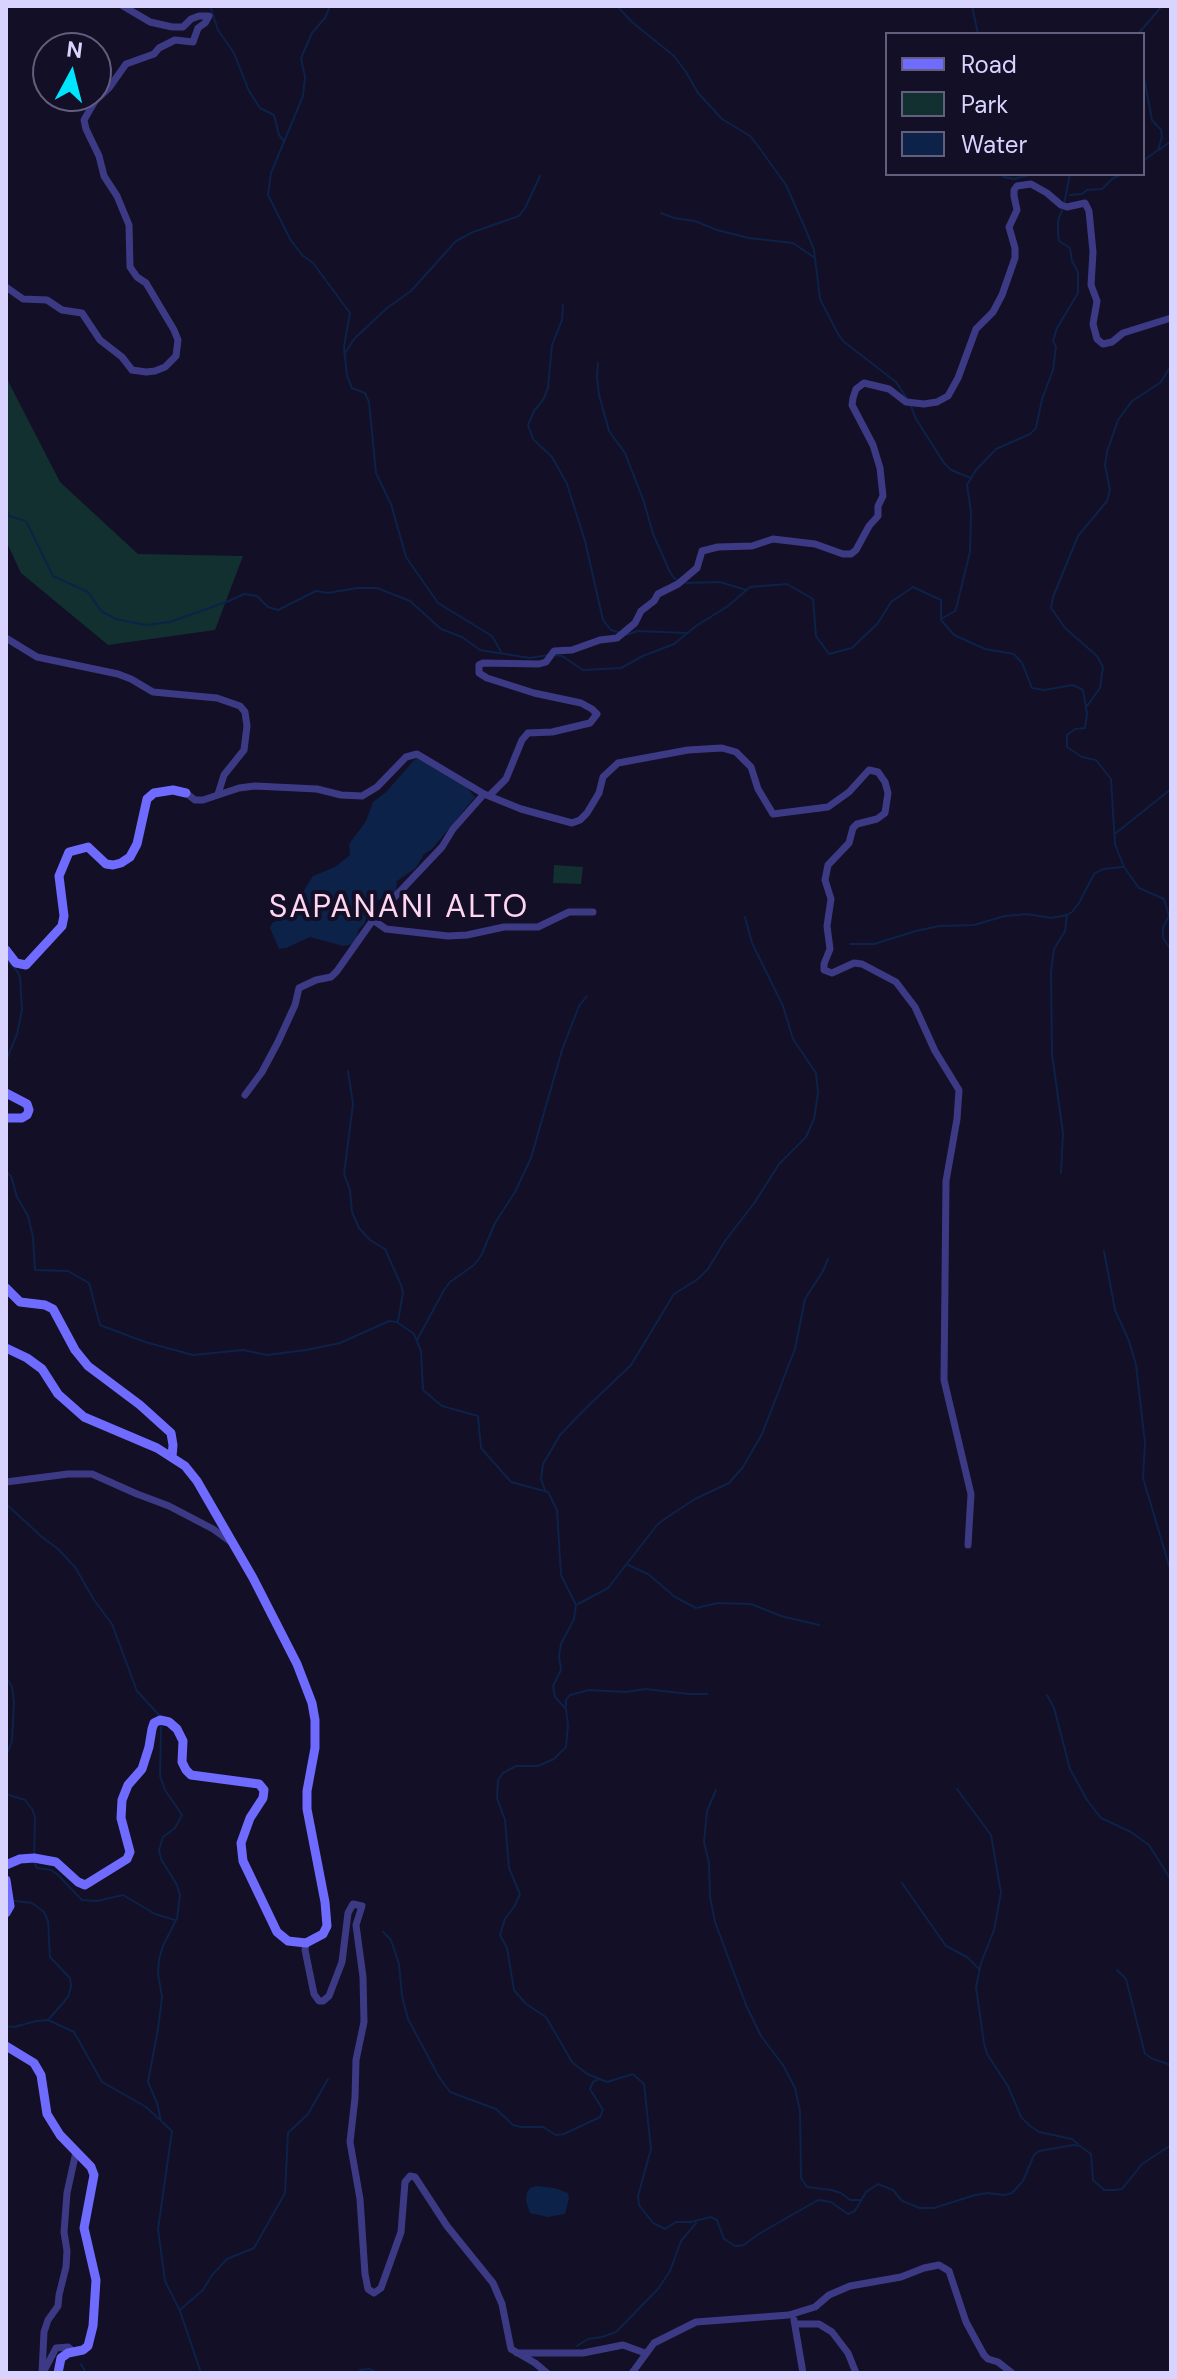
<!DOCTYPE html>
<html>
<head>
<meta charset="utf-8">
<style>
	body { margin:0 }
	#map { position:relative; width:1177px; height:2379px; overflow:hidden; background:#130f26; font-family:"DM Sans",sans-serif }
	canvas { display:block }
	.frame { position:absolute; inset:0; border:8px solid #d9d4ff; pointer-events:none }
	.legend { position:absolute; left:885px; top:32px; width:260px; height:144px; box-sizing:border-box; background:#130f26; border:2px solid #625e7d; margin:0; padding:10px 14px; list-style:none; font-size:24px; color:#d9d4ff }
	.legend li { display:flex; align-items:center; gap:16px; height:40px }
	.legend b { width:40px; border:2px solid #625e7d }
	.north { position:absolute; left:32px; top:32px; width:80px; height:80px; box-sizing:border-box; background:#130f26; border:2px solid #625e7d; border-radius:50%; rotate:7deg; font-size:22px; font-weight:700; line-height:32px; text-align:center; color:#d9d4ff }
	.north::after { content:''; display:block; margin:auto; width:28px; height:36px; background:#00e5ff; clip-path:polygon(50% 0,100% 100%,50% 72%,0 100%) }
</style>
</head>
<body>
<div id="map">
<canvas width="1177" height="2379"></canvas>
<div class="frame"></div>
<ul class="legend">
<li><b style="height:10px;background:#6f6bff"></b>Road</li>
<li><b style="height:22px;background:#12302f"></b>Park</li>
<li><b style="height:22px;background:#0c2248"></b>Water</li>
</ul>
<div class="north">N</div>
</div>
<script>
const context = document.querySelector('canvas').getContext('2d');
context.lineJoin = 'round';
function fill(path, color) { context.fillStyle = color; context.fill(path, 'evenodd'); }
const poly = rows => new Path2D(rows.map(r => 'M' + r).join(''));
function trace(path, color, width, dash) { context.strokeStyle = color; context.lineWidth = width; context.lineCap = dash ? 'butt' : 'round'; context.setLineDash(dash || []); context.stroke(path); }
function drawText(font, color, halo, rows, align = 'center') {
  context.font = font + ' "DM Sans",sans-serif'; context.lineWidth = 8; context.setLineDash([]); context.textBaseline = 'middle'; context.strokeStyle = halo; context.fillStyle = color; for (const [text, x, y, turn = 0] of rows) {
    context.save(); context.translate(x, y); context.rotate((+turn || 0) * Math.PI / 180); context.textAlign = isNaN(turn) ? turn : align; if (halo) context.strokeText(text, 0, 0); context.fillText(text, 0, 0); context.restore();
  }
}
fill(poly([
	[6,377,60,482,138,554,243,556,215,630,108,645,21,573,6,541],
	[554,865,583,867,581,884,553,883]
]), '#12302f');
fill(poly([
	[416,758,421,758,465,785,475,797,432,849,424,854,416,868,397,881,396,892,386,898,369,902,366,906,368,915,364,924,358,930,357,938,353,944,343,946,310,937,286,948,279,949,270,928,272,923,300,908,304,900,303,892,313,876,335,867,350,855,349,844,366,821,373,802,386,792],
	[536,2186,555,2188,568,2193,569,2198,565,2214,548,2217,530,2213,526,2201,527,2192,530,2188]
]), '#0c2248');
trace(poly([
	[210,6,218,30,234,53,249,91,260,108,274,115,279,135,284,141],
	[330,6,325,18,312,33,301,58,305,77,303,96,271,173,268,195,290,239,302,255,313,263,350,313,344,347,347,376,352,388,365,393,369,402,376,473,391,504,406,557,438,603,492,636,501,652],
	[617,6,632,22,674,56,686,72,698,93,722,119,750,136,758,146,786,185,805,228,814,250,820,299,837,332,843,341,896,382,908,400],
	[972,6,978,34],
	[1138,34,1162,6],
	[1143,72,1152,120,1161,130,1162,137,1158,150,1143,161],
	[1159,150,1171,141],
	[1002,174,1004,177,1014,179,1032,174],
	[1070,195,1082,194,1087,190,1102,189,1112,179,1122,174],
	[1064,204,1070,174],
	[661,213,674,218,695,221,717,230,749,238,793,243,815,258],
	[563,305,562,320,552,345,548,388,543,400,534,411,528,425,533,439,552,457,567,484,585,541,603,620,611,630,620,633],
	[344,355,354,339,387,308,411,291,456,241,473,232,519,216,525,208,540,176],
	[598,363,597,377,599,395,609,431,625,453,644,502,653,534,670,572,674,578,679,581],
	[911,406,916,419,944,463,951,470,971,478],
	[6,508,9,516,26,521,53,576,88,592,101,611,116,619,146,625,170,622,229,601,244,594,257,596,268,607,278,610,316,591,328,593,357,588,377,588,410,601,441,629,462,637,480,650,530,658,548,655],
	[686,583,720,582,746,590],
	[941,619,955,611,957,605,970,552,971,512,967,485,976,470,996,449,1030,434,1036,428,1042,399,1053,370,1056,347,1053,341,1057,328,1078,293,1078,272,1072,261,1070,248,1059,241,1058,233,1058,221,1062,210],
	[626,635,638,631,687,633],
	[554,655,562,656,583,670,621,668,643,656,674,644,696,626,728,606,750,587,787,584,813,599,816,636,829,654,852,648,878,623,891,602,913,587,941,600,941,620,954,635,985,649,1014,654,1022,663,1032,688,1044,690,1073,685,1083,690,1087,714,1085,728,1075,729,1067,735,1067,747,1082,757,1096,760,1111,779,1115,844,1124,867,1139,888,1164,899,1169,916,1163,927,1163,938,1171,950],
	[1087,706,1100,688,1103,667,1097,656,1065,628,1051,608,1053,597,1078,536,1107,501,1110,490,1105,465,1107,452,1118,420,1132,401,1160,383,1171,366],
	[1116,833,1171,789],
	[850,944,874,944,916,931,939,926,974,925,1005,916,1027,914,1051,918,1067,915,1072,912,1079,903,1094,874,1103,869,1123,867],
	[6,959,17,971,20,977,22,1010,17,1034,6,1061],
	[348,1071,353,1104,344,1174,350,1190,352,1212,359,1228,370,1240,385,1249,401,1285,403,1293,398,1321],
	[6,1172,11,1176,17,1197,28,1216,33,1237,35,1270,68,1271,89,1283,100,1325,145,1342,193,1355,243,1350,267,1355,306,1350,340,1343,389,1321,397,1322,414,1334,421,1351,423,1390,442,1406,478,1416,481,1448,511,1482,548,1492,557,1510,561,1575,576,1605,574,1619,561,1644,559,1656,561,1670,553,1686,555,1697,566,1709,568,1725,566,1747,554,1759,538,1766,516,1766,503,1773,498,1780,497,1798,505,1820,509,1868,520,1894,514,1907,505,1919,500,1935,507,1948,514,1990,526,2004,546,2017,572,2062,587,2074,607,2082,633,2074,644,2084,651,2149,638,2196,639,2205,653,2223,665,2229,676,2222,691,2222,711,2217,717,2220,724,2239,735,2246,744,2245,757,2235,818,2200,831,2202,848,2214,855,2211,866,2192,878,2184,893,2190,902,2201,920,2208,934,2208,975,2195,988,2193,1004,2195,1012,2193,1023,2181,1034,2155,1039,2151,1074,2145,1080,2146,1091,2154,1093,2180,1104,2190,1114,2190,1122,2189,1142,2164,1171,2145],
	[1061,1173,1063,1133,1052,1054,1051,972,1054,949,1065,931,1067,915],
	[1104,1251,1115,1310,1129,1341,1136,1365,1145,1443,1143,1478,1171,1572],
	[417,1340,444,1290,450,1282,474,1265,481,1256,495,1223,515,1192,531,1158,562,1050,579,1006,587,996],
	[545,1490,541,1479,543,1464,560,1435,585,1409,631,1365,674,1294,698,1279,708,1269,725,1241,755,1202,779,1164,806,1137,814,1119,818,1093,816,1073,793,1039,783,1006,752,943,745,917],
	[6,1504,42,1537,58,1549,75,1567,94,1600,112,1624,137,1691,159,1715],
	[628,1565,648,1574,675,1597,696,1608,718,1603,751,1604,781,1616,819,1625],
	[578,1604,608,1588,657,1525,666,1518,695,1499,729,1483,743,1467,762,1434,795,1349,805,1299,823,1271,828,1259],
	[6,1677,12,1687,14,1702,12,1741,6,1756],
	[1047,1695,1054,1708,1070,1769,1087,1800,1101,1818,1131,1832,1149,1845,1171,1880],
	[566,1706,566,1700,570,1695,589,1690,626,1692,646,1689,689,1694,707,1694],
	[161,1725,160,1776,165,1790,182,1815,175,1828,163,1837,159,1850,161,1859,177,1885,180,1895,177,1918,163,1946,159,1959,158,1974,162,1997,158,2029,148,2082,157,2103,161,2121],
	[957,1789,991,1835,1001,1893,994,1930,981,1963,976,1987,984,2043,987,2054,1008,2086,1021,2117,1029,2125,1039,2132,1072,2139,1078,2144],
	[716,1790,707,1811,704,1842,709,1863,710,1897,715,1922,746,2005,761,2036,783,2065,795,2088,800,2111,801,2178,807,2187,831,2190,841,2193,850,2200,860,2200],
	[6,1794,25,1800,32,1809,35,1817,34,1856],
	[34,1862,37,1868,51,1870,57,1874,82,1900,97,1901,123,1895,155,1914,175,1920],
	[902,1883,946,1946,967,1957,980,1970],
	[15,1901,32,1903,44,1912,48,1921,50,1957,70,1978,71,1987,68,1997,49,2019],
	[383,1932,391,1940,399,1964,402,1996,408,2019,439,2077,450,2092,496,2109,513,2125,521,2127,543,2127,556,2135,564,2134,600,2117,603,2110,590,2089,593,2082,599,2079],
	[1117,1970,1126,1979,1145,2054,1153,2059,1171,2065],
	[6,2026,14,2027,36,2021,48,2020,74,2032,102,2082,146,2107,172,2131,158,2229,165,2281,180,2311,201,2373],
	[181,2309,203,2290,212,2275,227,2259,254,2248,285,2193,288,2133,308,2114,328,2079],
	[577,2346,588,2339,602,2337,616,2332,658,2289,670,2271,681,2241,696,2223],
	[81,2364,86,2373],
	[360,2370,369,2369,378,2373]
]), '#0c2248', 2);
trace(poly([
	[6,287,23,299,47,300,62,310,82,313,100,340,122,357,132,370,146,372,155,371,165,367,176,356,178,340,174,330,146,283,137,277,130,267,129,225,117,196,104,176,99,156,86,129,84,120,95,101,109,88,126,64,154,54,159,48,175,40,193,42,198,28,205,23,209,16,199,16,191,19,183,27,172,27,150,22,123,6],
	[6,638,37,657,118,674,131,679,153,692,217,698,240,706,245,712,247,726,244,750,224,775,218,794],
	[186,793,195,800,203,800,239,788,255,786,317,789,341,795,362,796,377,787,406,757,417,754,484,794,521,809,572,823,580,820,587,813,599,793,603,777,618,763,688,750,722,748,736,752,751,767,758,789,773,814,828,807,849,792,869,770,878,772,885,782,888,793,885,813,877,819,857,824,853,828,849,843,828,865,825,880,831,899,827,926,830,949,824,964,824,970,832,973,854,963,862,964,896,982,915,1007,935,1051,959,1090,957,1119,946,1181,944,1380,971,1494,968,1545],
	[490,795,506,779,522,740,528,733,552,732,590,723,597,714,592,709,581,703,534,693,487,678,479,673,479,665,483,663,539,664,546,662,554,651,572,650,600,640,617,638,635,623,641,611,654,601,658,594,678,584,697,568,702,551,718,547,752,546,773,539,815,544,843,554,851,554,856,550,869,526,878,516,878,506,883,496,880,468,873,445,852,405,853,398,856,389,864,383,889,389,906,402,924,404,937,402,948,396,958,378,976,329,993,312,1002,295,1015,258,1015,248,1009,227,1017,210,1014,196,1014,190,1017,186,1031,184,1047,193,1061,205,1067,207,1085,203,1089,211,1093,252,1091,285,1097,301,1093,324,1097,339,1103,344,1112,342,1123,333,1171,318],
	[373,920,386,929,448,936,467,935,504,927,538,927,569,912,593,912],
	[245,1095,262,1072,278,1042,295,1005,299,988,316,980,331,977,337,971,373,920,442,847,453,829,484,794],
	[6,1482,68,1474,92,1474,137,1494,169,1506,213,1529,231,1542],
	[306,1943,305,1950,314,1994,319,2001,323,2001,329,1996,342,1962,348,1913,353,1904,362,1906,356,1925,363,1977,364,2022,356,2060,355,2098,350,2142,360,2199,365,2274,368,2289,374,2293,381,2288,401,2232,405,2182,410,2176,415,2177,447,2226,493,2283,502,2304,511,2349,535,2363,547,2373],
	[794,2320,803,2373],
	[796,2324,819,2324,832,2332,848,2353,856,2373],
	[517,2353,583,2353,623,2345,645,2353],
	[44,2371,56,2348,68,2347,74,2352],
	[42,2373,44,2332,48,2320,58,2306,59,2295,66,2267,67,2251,64,2232,67,2193,76,2152],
	[632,2373,654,2343,696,2322,789,2315,815,2307,829,2295,850,2286,901,2277,924,2268,939,2265,949,2271,966,2322,984,2355,988,2359,998,2362,1012,2373]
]), '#3d3a85', 7);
trace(poly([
	[6,950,16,963,26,965,62,926,64,916,59,876,69,852,88,847,106,864,113,865,121,863,130,857,137,844,147,799,154,793,173,790,186,793],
	[6,1093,27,1104,29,1110,27,1115,22,1118,6,1118],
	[6,1288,20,1302,45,1305,53,1309,75,1350,88,1366,140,1405,171,1433,173,1445,172,1457],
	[6,1348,27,1358,42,1369,58,1394,84,1417,157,1448,185,1466,197,1481,253,1578,297,1664,312,1703,315,1720,315,1748,307,1791,307,1809,325,1902,327,1926,323,1934,306,1943,288,1941,277,1932,243,1861,241,1843,250,1818,263,1798,264,1790,259,1784,191,1775,186,1770,182,1762,183,1741,177,1729,169,1722,160,1720,154,1723,152,1729,149,1747,142,1769,128,1785,122,1800,121,1818,130,1852,127,1859,85,1885,78,1882,56,1862,34,1858,20,1859,6,1865],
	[6,1880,10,1906,6,1913],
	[6,2046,34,2063,41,2075,47,2114,60,2135,91,2167,94,2175,84,2228,96,2280,93,2326,88,2346,83,2350,68,2353,61,2358,58,2373]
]), '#6f6bff', 9);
context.letterSpacing = '2px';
drawText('32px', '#ffd6f0', '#130f26', [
	["SAPANANI ALTO",399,909]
]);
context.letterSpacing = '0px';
</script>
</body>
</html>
